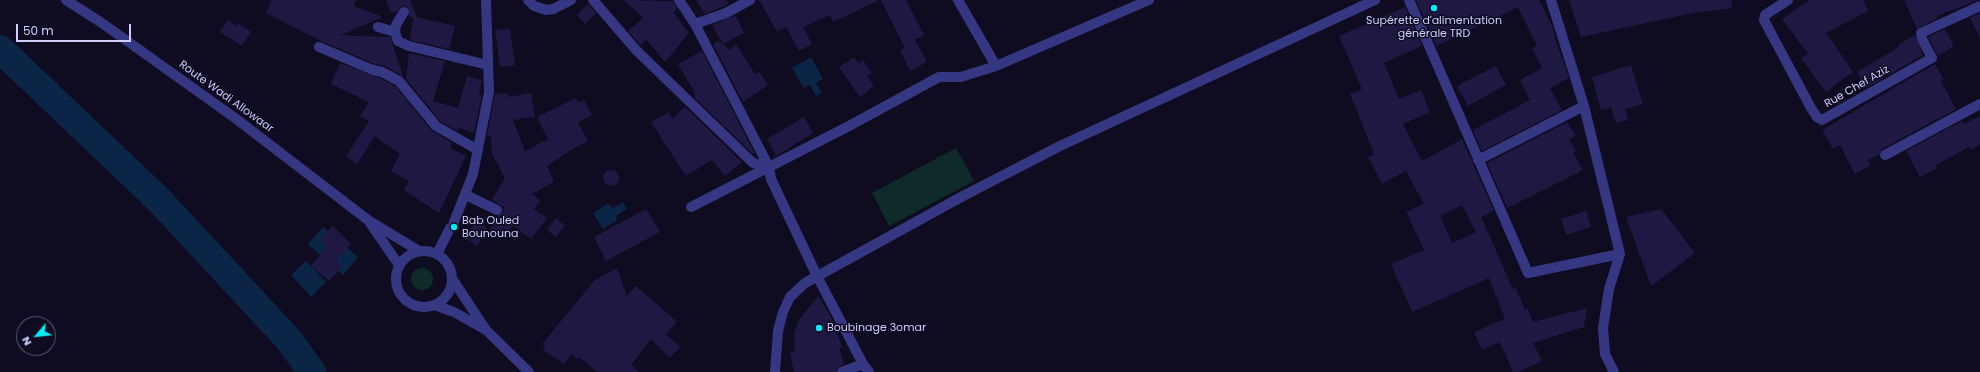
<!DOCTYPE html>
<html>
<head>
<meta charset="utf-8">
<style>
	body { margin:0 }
	#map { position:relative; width:1980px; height:372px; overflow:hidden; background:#0f0c21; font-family:Poppins,sans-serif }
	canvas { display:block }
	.north { position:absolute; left:16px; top:316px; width:40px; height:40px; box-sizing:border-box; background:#0f0c21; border:1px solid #5c597a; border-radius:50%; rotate:242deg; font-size:11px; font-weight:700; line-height:16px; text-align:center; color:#d0cdff }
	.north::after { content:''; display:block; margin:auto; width:14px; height:18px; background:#00ecf8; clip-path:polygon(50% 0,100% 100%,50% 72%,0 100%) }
	.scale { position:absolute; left:16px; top:24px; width:115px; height:18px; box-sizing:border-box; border:2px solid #d0cdff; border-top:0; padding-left:5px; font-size:12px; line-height:14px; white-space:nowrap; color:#d0cdff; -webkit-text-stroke:3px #0f0c21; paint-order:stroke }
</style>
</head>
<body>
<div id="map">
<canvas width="1980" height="372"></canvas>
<div class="north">N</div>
<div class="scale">50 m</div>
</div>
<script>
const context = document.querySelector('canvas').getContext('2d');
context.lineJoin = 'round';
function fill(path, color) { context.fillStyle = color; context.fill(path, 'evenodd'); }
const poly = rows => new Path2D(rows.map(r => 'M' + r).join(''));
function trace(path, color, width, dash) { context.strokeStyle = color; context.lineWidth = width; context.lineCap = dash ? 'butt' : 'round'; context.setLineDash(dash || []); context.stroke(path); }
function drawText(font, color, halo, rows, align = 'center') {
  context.font = font + ' Poppins,sans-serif'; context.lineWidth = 3; context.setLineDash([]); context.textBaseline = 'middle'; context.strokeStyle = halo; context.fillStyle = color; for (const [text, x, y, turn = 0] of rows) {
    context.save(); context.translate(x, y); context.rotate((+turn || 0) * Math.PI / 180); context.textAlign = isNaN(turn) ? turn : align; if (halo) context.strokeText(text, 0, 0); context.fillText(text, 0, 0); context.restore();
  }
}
fill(poly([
	[956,148,974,181,889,226,872,193],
	'411 279a11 11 0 1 1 22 0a11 11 0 1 1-22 0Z'
]), '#0f2b29');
fill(poly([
	[811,57,823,79,816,83,822,93,816,96,810,85,804,88,792,68],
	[623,202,627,209,617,215,616,221,603,229,593,213,608,204,613,208],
	[323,227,358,257,343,275,308,244],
	[306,261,326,282,311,297,291,275]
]), '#0b2547');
trace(poly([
	[0,49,159,200,289,340,312,372]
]), '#0b2547', 28);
fill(poly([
	[272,0,356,0,354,6,383,17,341,35,390,37,403,76,385,66,375,64,321,41,266,13],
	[386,0,410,0,417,17,455,26,449,49,410,40,413,18,409,17,409,9,404,6,401,7,396,13,390,11],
	[624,0,673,1,677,8,673,12,689,33,665,62,646,39,640,45,628,31,643,18],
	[696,0,726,0,729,4,705,14],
	[759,0,879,0,833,22,830,15,803,27,812,44,799,51,786,27,777,32],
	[881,0,906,0,924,35,915,40,927,62,910,71,900,50,905,48],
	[1416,0,1539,0,1552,26,1555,35,1554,36,1569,78,1550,88,1562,110,1482,151,1473,130,1530,100,1520,80,1542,68,1532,48,1537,46,1518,7,1436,46],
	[1569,0,1731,0,1732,8,1693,13,1581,37],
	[1809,0,1863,0,1868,11,1826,33,1853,72,1826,92,1801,58,1808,54,1782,19],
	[1904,0,1978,0,1937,16,1938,18,1917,29],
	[588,4,596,13,585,24,577,15],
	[1405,7,1422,46,1384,63,1399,99,1421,90,1430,112,1403,124,1422,161,1462,139,1494,211,1481,217,1513,289,1516,288,1525,310,1528,309,1533,322,1587,308,1584,327,1533,343,1542,361,1518,372,1513,372,1500,342,1482,350,1474,332,1505,319,1489,278,1412,312,1391,264,1424,250,1406,212,1424,204,1406,171,1382,184,1368,157,1374,154,1350,94,1362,89,1339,36],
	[1462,205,1476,232,1452,243,1440,216],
	[1980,13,1980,38,1970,18],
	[735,15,744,33,723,44,712,25],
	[228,20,236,26,238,23,251,32,242,46,220,32],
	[510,29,515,65,500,67,495,30],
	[1945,29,1954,46,1938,56,1928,37],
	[1915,35,1923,55,1866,88,1857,72,1899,47,1898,45],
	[719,41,730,50,736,44,755,74,759,72,768,85,743,102,713,44],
	[702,51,755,154,753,154,695,98,694,91,678,64],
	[409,53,445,61,433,101,458,108,467,76,482,80,479,96,482,95,474,133,459,128,458,131,440,121,406,79],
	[854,57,858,63,863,60,872,73,867,76,874,86,860,97,839,67],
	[340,63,380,78,395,86,431,130,452,143,450,148,466,156,439,213,404,190,409,181,391,171,400,154,375,136,357,164,346,156,369,121,360,116,369,102,331,84],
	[1935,64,1944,80,1941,81,1956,109,1882,149,1879,155,1868,160,1871,165,1855,174,1840,145,1833,149,1822,130],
	[1631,65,1643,104,1625,109,1628,120,1616,123,1611,107,1601,110,1592,77],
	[1496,66,1506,85,1468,106,1457,86],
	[508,93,508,97,531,93,535,117,513,120,525,151,548,139,537,117,576,98,578,103,584,100,592,115,578,122,588,141,571,150,547,166,554,182,532,194,540,200,534,209,547,218,531,239,513,225,504,238,490,230,498,216,503,212,504,207,492,200,505,178,492,154,491,137,487,136,495,94],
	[685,107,742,162,725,176,712,160,686,176,651,122,669,112,672,119],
	[1980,116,1980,144,1971,150,1969,147,1936,165,1937,168,1920,177,1906,151,1962,121,1964,124],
	[804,117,813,133,776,156,767,139],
	[1567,122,1576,136,1569,139,1576,151,1573,153,1583,170,1507,208,1487,163],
	'603 178a8 8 0 1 1 16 0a8 8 0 1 1-16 0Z',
	[646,209,660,232,606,261,594,237],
	[1661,209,1695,253,1651,286,1626,217],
	[1586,211,1591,227,1566,235,1561,219],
	[556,218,565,226,556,237,547,230],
	[475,221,487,228,477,246,466,238],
	[333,226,351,244,336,260,343,266,329,281,311,266,327,246,320,239],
	[617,268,627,296,636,286,677,322,666,334,680,347,670,358,651,339,631,365,640,372,597,372,579,357,577,359,571,354,564,364,543,350,545,346,542,344,595,280],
	[818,296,831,317,842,347,839,348,844,364,837,368,836,372,794,372,790,352,795,351,794,333,800,319]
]), '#1e1843');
trace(poly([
	[528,0,534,6,546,10,553,9,571,0],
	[593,0,637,51,753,163,769,167],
	[679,0,695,24,769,167,771,179,817,276,863,364,869,372],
	[958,0,996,66],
	[1409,0,1528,273,1620,254],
	[1551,0,1584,106,1620,254,1609,289,1603,328,1605,354,1614,372],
	[1788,0,1765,15,1764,20,1811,108,1817,117,1822,120,1932,58,1922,39,1921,33,1980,6],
	[404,12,396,25,395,32,398,41,409,46,488,65],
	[695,24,726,13,750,0],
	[378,27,395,32],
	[319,47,373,70,382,72,399,81,436,126,478,150],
	[1885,155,1980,104],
	[1478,160,1584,106],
	[466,195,497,210],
	[691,207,849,126,939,77,961,77,996,66,1149,0],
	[454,222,473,174,489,92,486,0],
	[437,254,450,228],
	[842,372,863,364]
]), '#363782', 10);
trace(poly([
	[66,0,102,23,235,118,368,220,419,251],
	[370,223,399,265],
	'396 279a28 28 0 1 1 56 0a28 28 0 1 1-56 0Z',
	[453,280,486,330,529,372],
	[434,305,454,312,484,329],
	[775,372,778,331,783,312,790,297,805,283,963,196,1060,146,1375,0]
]), '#363782', 10);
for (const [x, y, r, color] of [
	[1434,8,4,"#00ecf8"],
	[454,227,4,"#00ecf8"],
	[819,328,4,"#00ecf8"]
]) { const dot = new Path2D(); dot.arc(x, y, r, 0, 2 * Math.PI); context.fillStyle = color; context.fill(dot); trace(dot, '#0f0c21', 1.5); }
drawText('11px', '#d0cdff', '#0f0c21', [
	["Supérette d'alimentation",1434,21,"center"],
	["générale TRD",1434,34,"center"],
	["Bab Ouled",462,221],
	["Bounouna",462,234],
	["Boubinage 3omar",827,328]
], 'left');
drawText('11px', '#d0cdff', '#0f0c21', [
	["Rue Chef Aziz",1857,87,-30],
	["Route Wadi Allowaar",226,97,36]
]);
</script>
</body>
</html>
